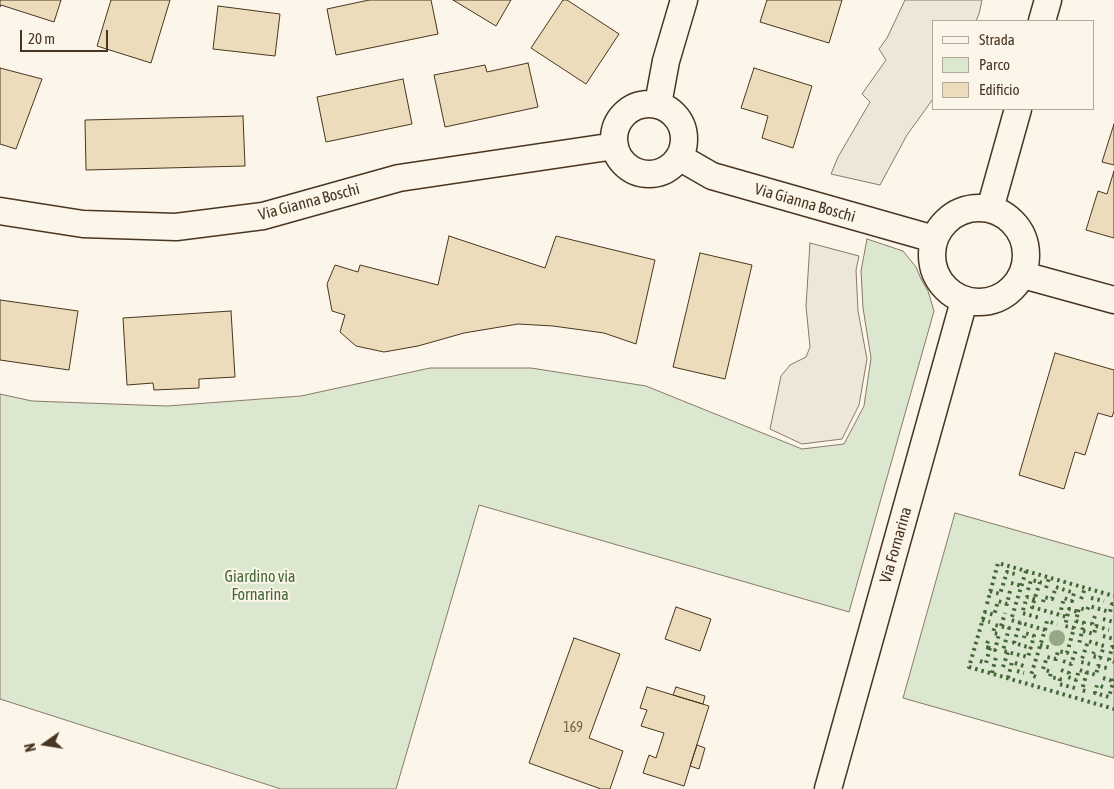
<!DOCTYPE html>
<html>
<head>
<meta charset="utf-8">
<style>
	body { margin:0 }
	#map { position:relative; width:1114px; height:789px; overflow:hidden; background:#fbf6e9; font-family:"Asap Condensed",sans-serif }
	canvas { display:block }
	.legend { position:absolute; left:932px; top:20px; width:162px; height:90px; box-sizing:border-box; background:#fbf6e9; border:1px solid #b4a999; margin:0; padding:6px 9px; list-style:none; font-size:15px; color:#4a3520 }
	.legend li { display:flex; align-items:center; gap:10px; height:25px }
	.legend b { width:25px; border:1px solid #b4a999 }
	.north { position:absolute; left:20px; top:719px; width:50px; height:50px; -webkit-text-stroke:4px #fbf6e9; paint-order:stroke; rotate:257deg; font-size:14px; font-weight:700; line-height:20px; text-align:center; color:#4a3520 }
	.north::after { content:''; display:block; margin:auto; width:18px; height:22px; background:#4a3520; clip-path:polygon(50% 0,100% 100%,50% 72%,0 100%) }
	.scale { position:absolute; left:20px; top:30px; width:88px; height:22px; box-sizing:border-box; border:2px solid #4a3520; border-top:0; padding-left:6px; font-size:15px; line-height:18px; white-space:nowrap; color:#4a3520; -webkit-text-stroke:4px #fbf6e9; paint-order:stroke }
</style>
</head>
<body>
<div id="map">
<canvas width="1114" height="789"></canvas>
<ul class="legend">
<li><b style="height:6px;background:#fbf6e9"></b>Strada</li>
<li><b style="height:14px;background:#dce7d0"></b>Parco</li>
<li><b style="height:14px;background:#ecdcbc"></b>Edificio</li>
</ul>
<div class="north">N</div>
<div class="scale">20 m</div>
</div>
<script>
const context = document.querySelector('canvas').getContext('2d');
context.lineJoin = 'round';
function fill(path, color) { context.fillStyle = color; context.fill(path, 'evenodd'); }
const poly = rows => new Path2D(rows.map(r => 'M' + r).join(''));
function trace(path, color, width, dash) { context.strokeStyle = color; context.lineWidth = width; context.lineCap = dash ? 'butt' : 'round'; context.setLineDash(dash || []); context.stroke(path); }
function drawText(font, color, halo, rows, align = 'center') {
  context.font = font + ' "Asap Condensed",sans-serif'; context.lineWidth = 4; context.setLineDash([]); context.textBaseline = 'middle'; context.strokeStyle = halo; context.fillStyle = color; for (const [text, x, y, turn = 0] of rows) {
    context.save(); context.translate(x, y); context.rotate((+turn || 0) * Math.PI / 180); context.textAlign = isNaN(turn) ? turn : align; if (halo) context.strokeText(text, 0, 0); context.fillText(text, 0, 0); context.restore();
  }
}
const green = poly([
	[867,239,903,251,916,267,921,279,928,291,934,311,849,612,479,505,396,789,281,789,0,699,0,394,32,401,167,406,301,396,430,368,531,368,646,386,802,449,844,444,864,406,871,358,863,308,861,271,867,239],
	[955,513,1114,558,1114,758,903,698,955,513]
]);
fill(green, '#dce7d0');
trace(green, '#887966', 1);
const parking = poly([
	[905,0,982,0,979,14,976,21,933,21,933,99,907,135,880,185,831,174,838,157,870,102,862,94,886,60,879,49,887,38,905,0],
	[810,243,859,256,856,270,858,311,867,359,859,405,842,439,802,444,770,429,781,376,790,365,806,357,810,347,806,306,810,243]
]);
fill(parking, '#ede7d9');
trace(parking, '#887966', 1);
const building = poly([
	[0,0,61,0,54,22,1,5,0,7,0,0],
	[111,0,170,0,151,63,97,46,111,0],
	[369,0,431,0,438,34,336,55,327,9,369,0],
	[453,0,511,0,496,26,453,0],
	[563,0,567,0,619,34,586,84,531,48,563,0],
	[767,0,842,0,829,43,760,22,767,0],
	[218,6,280,14,275,56,213,49,218,6],
	[528,63,538,107,445,127,434,75,485,65,487,72,528,63],
	[0,68,42,79,16,149,0,144,0,68],
	[754,68,812,86,793,148,762,138,768,116,741,108,754,68],
	[403,79,412,124,326,142,317,97,403,79],
	[243,116,245,166,86,170,85,120,243,116],
	[1114,124,1114,165,1102,162,1114,124],
	[1114,171,1114,238,1086,230,1098,191,1107,194,1114,171],
	[449,236,545,268,556,236,655,260,636,344,604,333,553,326,518,324,464,333,418,346,384,352,356,346,340,332,345,315,332,311,327,284,335,265,358,272,360,265,438,285,449,236],
	[700,253,752,265,725,379,673,367,700,253],
	[0,300,78,311,69,370,0,360,0,300],
	[231,311,235,377,199,379,199,388,154,390,153,383,127,385,123,318,231,311],
	[1055,353,1114,370,1114,411,1112,417,1098,413,1085,455,1075,452,1064,489,1019,475,1055,353],
	[676,607,711,619,700,651,665,639,676,607],
	[574,638,620,654,589,738,623,751,610,789,601,789,529,763,574,638],
	[647,687,709,706,684,786,643,773,649,755,656,758,664,733,641,726,647,710,640,708,647,687],
	[676,687,705,696,703,704,673,695,676,687],
	[697,745,705,748,699,769,690,766,697,745]
]);
fill(building, '#ecdcbc');
trace(building, '#4a3520', 1);
const street = poly([
	[1042,21,1048,0],
	'614 139a35 35 0 1 1 70 0a35 35 0 1 1-70 0Z',
	[658,104,666,61,684,0],
	[679,157,712,176,934,239],
	'932 255a47 47 0 1 1 94 0a47 47 0 1 1-94 0Z',
	[990,209,1018,109],
	[0,211,83,224,176,227,263,216,399,178,615,146],
	[1023,275,1114,300],
	[828,789,964,301]
]);
trace(street, '#4a3520', 29);
trace(street, '#fbf6e9', 26);
trace(poly([
	[1026,571,1011,620,1045,630,1031,675,1039,678],
	[1011,583,1022,586],
	[1046,588,1049,578],
	[1028,590,1031,580,1040,582,1032,607,1067,617],
	[990,591,1000,594,1007,572,1015,574],
	[1010,591,1007,604,998,601,994,615,985,612,969,667,1114,709],
	[1091,598,1104,601],
	[1035,599,1027,597,1022,613,1040,618],
	[1081,599,1085,588],
	[1043,602,1044,597,1052,599,1056,587,1074,593,1072,601,1064,598,1060,614],
	[987,604,998,563,1114,596],
	[1078,612,1079,608,1087,610,1089,606,1110,612,1112,604,1114,604],
	[1095,616,1092,624,1096,626],
	[1103,619,1114,622],
	[982,620,990,622],
	[1020,622,1014,643,1031,648],
	[1001,626,1005,613],
	[1045,630,1047,621,1057,624],
	[1083,631,1094,634,1096,626,1109,630],
	[1103,636,1114,639],
	[988,641,986,647,990,648],
	[1040,645,1051,648],
	[1114,647,1112,647,1109,660,1114,662],
	[980,661,986,663,990,648,995,650,999,634,993,633,995,625,1009,628,1003,651,1028,657,1034,636,1025,633,1024,638],
	[1063,661,1071,664,1076,650],
	[1090,664,1081,662,1088,641,1104,646,1100,658,1092,656,1094,652],
	[1003,667,1008,652],
	[1061,670,1069,673,1068,677,1076,680,1079,670,1096,675,1098,666,1107,668],
	[1017,671,1024,673],
	[1087,672,1082,690,1088,692],
	[992,673,996,657],
	[1008,678,1012,662,1024,666],
	[1103,678,1113,681],
	[1103,687,1097,685,1095,693,1109,697,1114,679],
	[1075,688,1059,684,1060,679,1050,677,1051,672,1043,669,1047,657,1056,659,1058,651,1067,653,1074,628,1065,626,1069,609,1078,612,1076,621,1084,623,1079,644]
]), '#436837', 4, [2.5, 4]);
context.fillStyle = '#96a887';
for (const [x, y] of [
	[1057,638]
]) { context.beginPath(); context.arc(x, y, 8, 0, 2 * Math.PI); context.fill(); }
drawText('14px', '#725f47', null, [
	["169",573,728]
]);
drawText('16px', '#4a3520', '#fbf6e9', [
	["Via Gianna Boschi",309,202,-15],
	["Via Gianna Boschi",805,203,16],
	["Via Fornarina",896,545,-74]
]);
drawText('16px', '#436837', '#fbf6e9', [
	["Giardino via",260,577],
	["Fornarina",260,595]
]);
</script>
</body>
</html>
